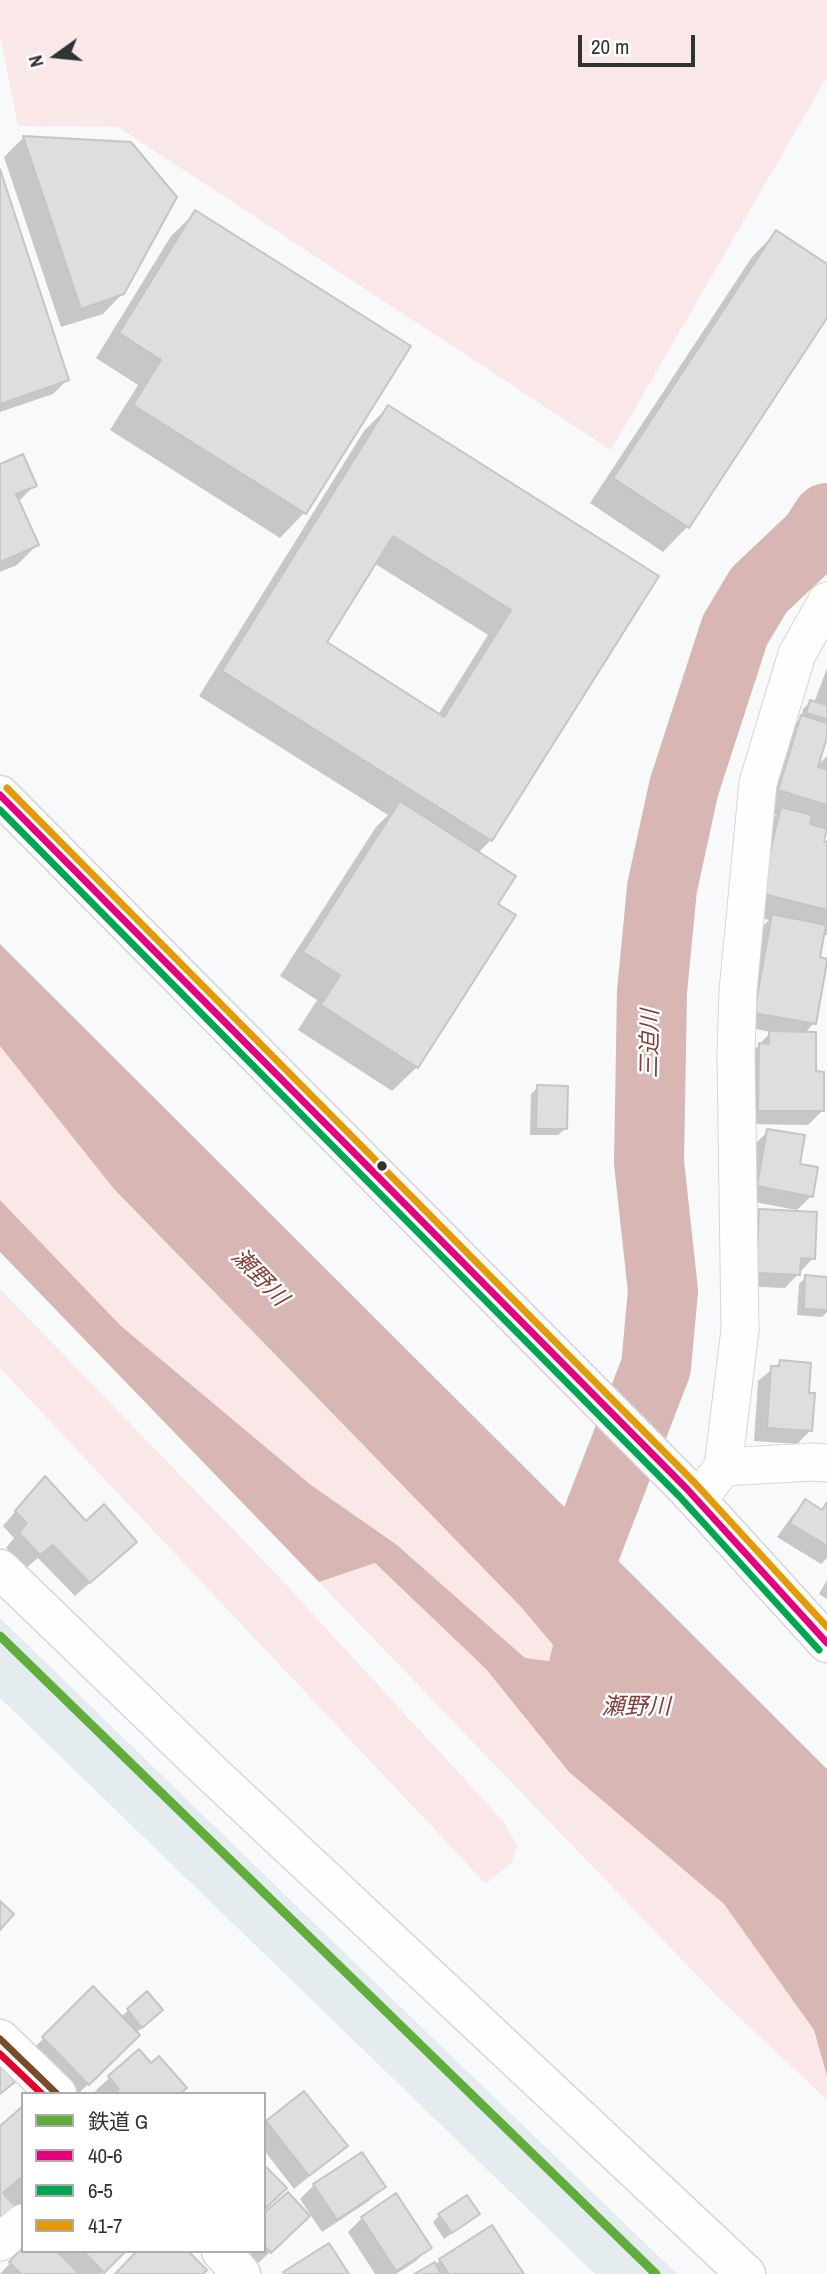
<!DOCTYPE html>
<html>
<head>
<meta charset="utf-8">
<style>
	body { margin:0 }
	#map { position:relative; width:827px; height:2274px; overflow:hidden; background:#f7f9fa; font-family:"Archivo Narrow","Noto Sans JP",sans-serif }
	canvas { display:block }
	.legend { position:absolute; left:21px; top:2092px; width:245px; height:161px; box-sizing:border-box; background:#fff; border:2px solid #adadad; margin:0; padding:9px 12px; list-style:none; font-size:21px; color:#313233 }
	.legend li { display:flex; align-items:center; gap:14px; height:35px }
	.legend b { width:35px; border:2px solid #adadad }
	.north { position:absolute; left:21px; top:21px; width:70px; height:70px; -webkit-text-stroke:5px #fff; paint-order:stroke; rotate:255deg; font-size:19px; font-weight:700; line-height:28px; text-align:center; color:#313233 }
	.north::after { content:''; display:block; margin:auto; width:24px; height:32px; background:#313233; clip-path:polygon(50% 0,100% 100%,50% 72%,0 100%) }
	.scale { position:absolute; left:578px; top:35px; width:117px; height:32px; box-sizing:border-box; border:4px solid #313233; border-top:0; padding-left:9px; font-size:21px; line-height:24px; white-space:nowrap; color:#313233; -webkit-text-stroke:5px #fff; paint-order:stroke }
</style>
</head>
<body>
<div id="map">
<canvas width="827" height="2274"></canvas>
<ul class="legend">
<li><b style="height:9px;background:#60ad3b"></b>鉄道 G</li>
<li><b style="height:9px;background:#e5007d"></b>40-6</li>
<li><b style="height:9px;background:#00a651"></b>6-5</li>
<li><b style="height:9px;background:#e39a05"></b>41-7</li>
</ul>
<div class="north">N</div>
<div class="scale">20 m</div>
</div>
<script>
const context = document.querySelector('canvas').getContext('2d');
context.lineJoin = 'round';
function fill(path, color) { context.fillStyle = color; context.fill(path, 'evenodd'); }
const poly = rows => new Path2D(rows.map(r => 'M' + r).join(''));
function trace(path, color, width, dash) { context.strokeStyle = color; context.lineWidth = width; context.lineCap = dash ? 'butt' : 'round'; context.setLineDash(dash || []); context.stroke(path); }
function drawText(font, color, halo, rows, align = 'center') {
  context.font = font + ' "Archivo Narrow","Noto Sans JP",sans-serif'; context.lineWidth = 5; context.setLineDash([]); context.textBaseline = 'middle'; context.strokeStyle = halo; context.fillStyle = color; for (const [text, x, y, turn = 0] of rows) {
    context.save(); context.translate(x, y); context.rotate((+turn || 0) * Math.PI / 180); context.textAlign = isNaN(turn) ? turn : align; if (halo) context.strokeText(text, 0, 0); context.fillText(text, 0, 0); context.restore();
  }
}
fill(poly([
	[0,1618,352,1960,677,2274,595,2274,0,1698]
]), '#e5ecef');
fill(poly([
	[0,0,827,0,827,77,611,450,118,127,18,126,0,35],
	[0,1046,114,1189,521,1607,553,1645,549,1661,525,1658,397,1545,311,1485,121,1326,0,1200],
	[0,1289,278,1576,503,1821,517,1845,512,1862,486,1884,0,1368],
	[375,1563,486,1669,569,1772,724,1904,814,2030,827,2076,827,2100,719,1998,319,1582]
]), '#f9e8e7');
fill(poly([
	[0,944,827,1769,827,2076,814,2030,724,1904,569,1772,486,1669,375,1563,319,1582,0,1252,0,1200,121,1326,311,1485,397,1545,525,1658,549,1661,553,1645,521,1607,114,1189,0,1046]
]), '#d8b6b3');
fill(poly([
	[24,137,123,293,103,314,61,327,4,157],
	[0,174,67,380,53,394,0,412],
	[196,212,409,347,304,513,280,538,110,430,138,385,96,358,171,236],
	[776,232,827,266,827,314,687,527,663,552,590,503,752,257],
	[388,407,656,576,491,840,478,853,495,904,417,1067,392,1091,298,1030,317,1000,280,976,376,827,388,815,199,696,364,431],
	[374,563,488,635,438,715,324,643],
	[0,466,35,485,18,502,37,545,17,565,0,572],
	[827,668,827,731,816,767,827,756,827,830,822,843,827,844,827,935,822,934,818,959,814,1023,804,1034,822,1111,808,1125,745,1124,746,1059,771,1032,741,1026,759,930,769,920,741,913,762,829,776,815,759,810,782,737,801,718,803,709,810,702,814,703],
	[538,1087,565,1129,558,1135,530,1135,531,1094],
	[768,1131,797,1165,811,1196,797,1210,744,1200,754,1145],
	[760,1211,813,1258,785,1288,743,1286,746,1225],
	[806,1277,827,1279,827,1312,822,1317,797,1315,799,1284],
	[781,1362,807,1394,811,1430,797,1444,754,1441,758,1381],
	[31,1493,86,1524,120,1556,75,1596,38,1558,26,1568,6,1548,14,1538,3,1526],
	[805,1502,820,1511,827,1504,827,1558,821,1564,777,1537,792,1516],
	[827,1580,827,1599,819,1594],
	[93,1989,121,2017,147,1994,154,2017,136,2033,138,2035,78,2094,71,2094,30,2052],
	[139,2051,179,2094,97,2094,95,2091],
	[304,2093,346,2146,294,2189,264,2150,264,2125],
	[23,2108,23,2209,0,2228,0,2128],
	[314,2185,383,2187,369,2201,322,2232,300,2199],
	[478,2214,444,2239,433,2222,439,2216],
	[264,2216,294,2230,256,2265,243,2251,264,2251],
	[362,2218,430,2247,416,2261,396,2274,375,2274,348,2232],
	[23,2249,23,2251,124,2251,101,2274,0,2274],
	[440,2260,521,2274,417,2274,435,2266]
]), '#0003');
trace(poly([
	[567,1597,656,1367,663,1291,649,1162,652,992,662,888,684,787,735,630,759,590,814,538,827,518]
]), '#d8b6b3', 70);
const building = poly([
	[23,136,131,142,177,197,124,294,81,309,23,136],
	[0,169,69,380,0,404,0,169],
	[195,210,411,346,306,514,133,405,161,360,119,333,195,210],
	[776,230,827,264,827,318,689,528,613,478,776,230],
	[388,405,659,576,492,841,222,671,388,405],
	[393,536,511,610,444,717,327,642,393,536],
	[23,454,37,486,16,494,39,545,0,562,0,464,23,454],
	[810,700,827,705,827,719,806,713,810,700],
	[801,715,827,723,827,737,818,767,826,769,827,767,827,805,778,790,801,715],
	[400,801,516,876,498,904,516,915,418,1068,321,1005,340,975,303,952,400,801],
	[781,807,812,815,810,824,827,829,824,841,827,842,827,910,760,893,781,807],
	[772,914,826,925,820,957,827,959,827,962,816,1024,754,1013,772,914],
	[769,1031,816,1032,816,1071,824,1072,824,1111,758,1111,759,1043,769,1044,769,1031],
	[537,1085,568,1086,567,1129,536,1129,537,1085],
	[767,1129,805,1135,800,1164,818,1167,813,1197,757,1186,767,1129],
	[759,1209,817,1212,815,1259,801,1258,800,1275,756,1273,759,1209],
	[805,1275,827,1277,827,1310,804,1309,805,1275],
	[780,1360,811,1363,809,1393,815,1393,812,1431,767,1428,771,1366,779,1366,780,1360],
	[45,1476,86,1521,104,1504,137,1542,90,1583,53,1545,40,1555,19,1533,27,1523,15,1511,45,1476],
	[805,1499,822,1510,827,1502,827,1546,790,1523,805,1499],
	[0,1901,14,1914,0,1930,0,1901],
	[93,1986,140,2035,89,2085,42,2037,93,1986],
	[147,1991,163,2010,142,2028,127,2009,147,1991],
	[139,2049,151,2063,159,2056,187,2088,180,2094,114,2094,119,2089,108,2076,139,2049],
	[0,2063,15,2082,0,2094,0,2063],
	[304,2091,348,2146,309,2176,266,2121,304,2091],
	[23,2106,23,2176,3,2193,20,2211,0,2228,0,2126,23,2106],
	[362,2152,386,2187,337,2220,313,2184,362,2152],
	[264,2165,287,2188,264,2210,264,2165],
	[288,2192,310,2216,271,2253,264,2245,264,2213,288,2192],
	[396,2193,432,2248,396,2271,361,2217,396,2193],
	[467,2195,480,2214,452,2233,438,2214,467,2195],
	[492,2225,524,2274,449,2274,439,2259,492,2225],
	[329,2243,349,2274,285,2274,283,2272,329,2243],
	[23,2247,23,2251,56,2251,80,2274,21,2274,9,2262,23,2247],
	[83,2251,126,2251,104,2273,83,2251],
	[137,2251,188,2251,207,2270,203,2274,115,2274,137,2251],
	[435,2262,441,2274,414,2274,435,2262]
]);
fill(building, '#dddedf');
trace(building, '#c4c5c6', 2);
const minor = poly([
	[723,1467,813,1462,827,1463],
	[698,1500,723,1467,740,1330,736,1055,738,991,758,783,797,654,827,601],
	[0,2242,23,2223]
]);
const tertiary = poly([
	[0,1569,205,1767,746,2274]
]);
const secondary = poly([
	[0,2039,57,2094],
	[221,2251,241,2274]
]);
const trunk = poly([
	[0,795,687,1489,827,1643]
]);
trace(minor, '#d5d6d7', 39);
trace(tertiary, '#d5d6d7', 41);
trace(secondary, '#d5d6d7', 41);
trace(trunk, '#d5d6d7', 41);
trace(minor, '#fefefe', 37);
trace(tertiary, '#fefefe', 38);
trace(secondary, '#fefefe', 38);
trace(trunk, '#fefefe', 38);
trace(poly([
	[0,795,687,1489,827,1643]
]), '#e5007d', 7);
trace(poly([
	[0,810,679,1496,819,1650]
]), '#00a651', 7);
trace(poly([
	[7,788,694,1482,827,1627]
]), '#e39a05', 7);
trace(poly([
	[0,2039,57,2094]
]), '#7a4b2a', 7);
trace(poly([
	[0,2054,42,2094]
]), '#e4002b', 7);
trace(poly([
	[0,1636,656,2274]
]), '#60ad3b', 9);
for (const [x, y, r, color] of [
	[382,1166,6,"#313233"]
]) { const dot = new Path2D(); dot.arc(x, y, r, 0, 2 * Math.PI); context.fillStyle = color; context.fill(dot); trace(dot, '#fff', 2.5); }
drawText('italic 23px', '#803f3b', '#fff', [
	["三迫川",651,1044,-89],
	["瀬野川",259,1278,46],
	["瀬野川",636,1708]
]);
</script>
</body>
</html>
